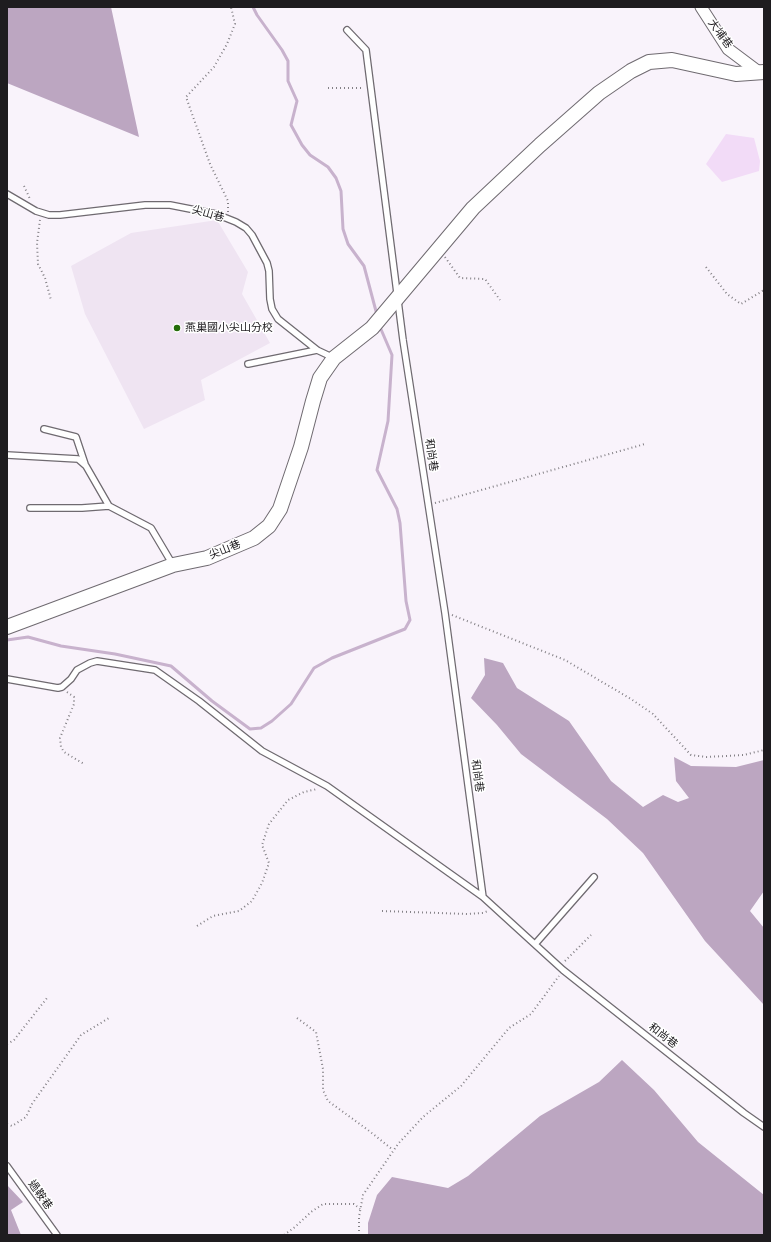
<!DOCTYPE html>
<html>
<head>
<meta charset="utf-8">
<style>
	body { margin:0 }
	#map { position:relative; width:771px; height:1242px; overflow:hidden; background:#f9f3fb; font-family:"Fira Sans Condensed",sans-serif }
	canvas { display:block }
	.frame { position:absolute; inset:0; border:8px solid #1e1c1f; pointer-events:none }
</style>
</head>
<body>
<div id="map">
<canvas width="771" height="1242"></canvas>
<div class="frame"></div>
</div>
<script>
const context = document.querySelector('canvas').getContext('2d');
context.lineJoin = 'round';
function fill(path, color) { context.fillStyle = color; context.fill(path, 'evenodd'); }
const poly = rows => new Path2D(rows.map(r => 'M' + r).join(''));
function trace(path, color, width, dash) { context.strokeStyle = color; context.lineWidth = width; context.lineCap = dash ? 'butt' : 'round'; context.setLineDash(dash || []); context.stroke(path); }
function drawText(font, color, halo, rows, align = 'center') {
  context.font = font + ' "Fira Sans Condensed","Noto Sans TC",sans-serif'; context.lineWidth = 3; context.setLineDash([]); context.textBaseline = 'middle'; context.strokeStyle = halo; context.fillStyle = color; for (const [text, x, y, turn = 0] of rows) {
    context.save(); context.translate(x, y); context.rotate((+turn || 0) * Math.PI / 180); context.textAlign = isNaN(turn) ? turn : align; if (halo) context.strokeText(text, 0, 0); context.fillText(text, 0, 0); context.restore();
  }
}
fill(poly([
	[217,220,248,272,242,294,270,343,201,380,205,400,144,429,85,314,71,266,131,233]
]), '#efe4f2');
fill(poly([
	[726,134,754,138,760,161,759,171,722,182,706,164]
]), '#f2dbf7');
fill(poly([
	[7,7,111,7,139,137,7,83],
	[484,658,503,663,517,688,569,721,611,781,643,807,663,795,678,802,689,798,676,781,674,757,691,766,736,767,764,760,764,891,750,911,764,928,764,1005,705,941,643,853,607,819,521,754,497,725,471,698,485,675],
	[622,1060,654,1090,698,1142,764,1195,764,1235,368,1235,368,1223,377,1195,392,1177,448,1188,468,1176,540,1116,599,1082],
	[7,1185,23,1202,11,1210,21,1235,7,1235]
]), '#bca6c1');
trace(poly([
	[253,7,257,15,282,50,288,61,288,81,297,101,291,125,302,145,310,155,328,167,336,178,341,191,343,229,348,244,364,266,377,315],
	[7,640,28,637,61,646,115,654,171,666,212,701,250,729,261,728,272,721,291,704,314,668,332,658,405,629,410,620,406,601,400,523,397,509,377,470,388,421,392,355,380,327]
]), '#c8b2cd', 3);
const service = poly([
	[347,30,366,50,403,340,445,613,483,897,563,970,744,1113,764,1127],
	[7,194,36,211,49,215,60,215,145,205,170,205,216,214,236,222,246,228,252,235,267,263,269,271,270,299,272,309,278,319,317,350,334,358],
	[248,364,317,350],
	[44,429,76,437,85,464],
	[7,455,78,459,86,466,109,506,151,528,173,565],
	[30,508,82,508,109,506],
	[7,679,58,688,62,687,71,679,77,670,90,663,97,661,155,670,199,701,262,751,327,786,483,897],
	[536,943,594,877],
	[7,1166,57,1235]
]);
const minor = poly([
	[701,7,728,49,760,73]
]);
const tertiary = poly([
	[7,627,173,565,207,558,254,538,269,526,280,509,301,447,313,401,320,378,334,358,372,328,473,208,540,145,599,93,631,71,649,62,672,60,736,74,764,72]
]);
trace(service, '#6f6a70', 8);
trace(minor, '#6f6a70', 13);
trace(tertiary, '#6f6a70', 16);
trace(poly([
	[328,88,363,88],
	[24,186,30,199],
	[228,212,228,201,210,164,186,97,214,67,227,44,235,24,231,7],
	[40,220,37,243,38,264,45,278,51,300],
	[445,257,460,278,485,279,500,300],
	[706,267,727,294,741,304,764,290],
	[435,503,645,444],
	[452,615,565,660,631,699,653,714,691,755,707,757,744,755,764,750],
	[67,692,74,697,74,704,60,738,61,747,64,752,84,764],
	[382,911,467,914,483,913,488,911],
	[197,926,213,916,239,911,252,901,262,883,269,863,262,845,269,824,288,800,304,792,317,789],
	[565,961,591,935],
	[297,1018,316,1032,323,1069,323,1090,328,1101,368,1130,393,1150],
	[7,1044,14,1040,47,998],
	[7,1124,12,1126,26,1117,32,1104,81,1035,109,1018],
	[284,1235,295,1227,311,1212,323,1204,354,1204,360,1209],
	[359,1235,359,1217,363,1195,398,1144,423,1117,461,1086,509,1028,531,1014,559,976]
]), '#848186', 2, [1, 3]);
trace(service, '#fff', 5.5);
trace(minor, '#fff', 11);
trace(tertiary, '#fff', 14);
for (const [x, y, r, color] of [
	[177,328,4,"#246c09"]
]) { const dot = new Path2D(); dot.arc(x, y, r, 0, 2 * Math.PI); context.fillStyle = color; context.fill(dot); trace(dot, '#fff', 1.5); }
drawText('11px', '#1e1c1f', '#fff', [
	["大埔巷",720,34,54],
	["尖山巷",208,214,16],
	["和尚巷",431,455,81],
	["尖山巷",225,550,-22],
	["和尚巷",477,776,82],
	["和尚巷",663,1036,38],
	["過鞍巷",40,1195,55]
]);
drawText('11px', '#1e1c1f', '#fff', [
	["燕巢國小尖山分校",185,328]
], 'left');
</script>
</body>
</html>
